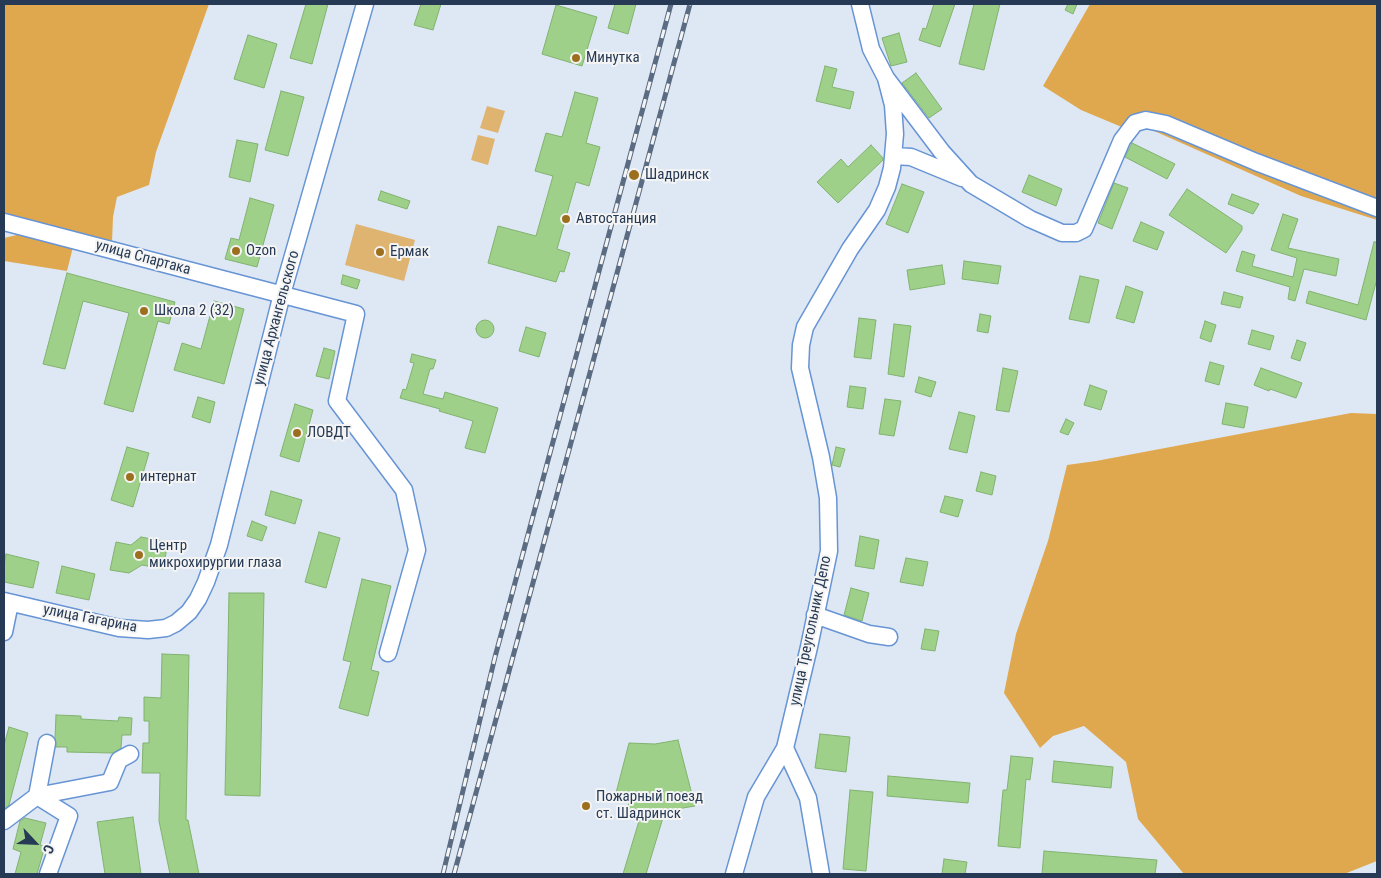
<!DOCTYPE html>
<html>
<head>
<meta charset="utf-8">
<style>
	body { margin:0 }
	#map { position:relative; width:1381px; height:878px; overflow:hidden; background:#dee8f5; font-family:"Roboto Condensed",sans-serif }
	canvas { display:block }
	.frame { position:absolute; inset:0; border:5px solid #273a55; pointer-events:none }
	.north { position:absolute; left:10px; top:818px; width:50px; height:50px; -webkit-text-stroke:4px #f4f4f4; paint-order:stroke; rotate:115deg; font-size:14px; font-weight:700; line-height:20px; text-align:center; color:#273a55 }
	.north::after { content:''; display:block; margin:auto; width:18px; height:22px; background:#273a55; clip-path:polygon(50% 0,100% 100%,50% 72%,0 100%) }
</style>
</head>
<body>
<div id="map">
<canvas width="1381" height="878"></canvas>
<div class="frame"></div>
<div class="north">С</div>
</div>
<script>
const context = document.querySelector('canvas').getContext('2d');
context.lineJoin = 'round';
function fill(path, color) { context.fillStyle = color; context.fill(path, 'evenodd'); }
const poly = rows => new Path2D(rows.map(r => 'M' + r).join(''));
function trace(path, color, width, dash) { context.strokeStyle = color; context.lineWidth = width; context.lineCap = dash ? 'butt' : 'round'; context.setLineDash(dash || []); context.stroke(path); }
function drawText(font, color, halo, rows, align = 'center') {
  context.font = font + ' "Roboto Condensed",sans-serif'; context.lineWidth = 4; context.setLineDash([]); context.textBaseline = 'middle'; context.strokeStyle = halo; context.fillStyle = color; for (const [text, x, y, turn = 0] of rows) {
    context.save(); context.translate(x, y); context.rotate((+turn || 0) * Math.PI / 180); context.textAlign = isNaN(turn) ? turn : align; if (halo) context.strokeText(text, 0, 0); context.fillText(text, 0, 0); context.restore();
  }
}
fill(poly([
	[487,106,505,111,498,133,480,128],
	[478,135,495,139,488,165,471,160],
	[356,224,415,240,404,281,345,265]
]), '#dfb370');
fill(poly([
	[4,4,209,4,156,152,149,185,117,197,113,217,112,242,4,213],
	[1090,4,1377,4,1377,220,1301,196,1152,130,1124,128,1081,110,1043,86],
	[21,234,73,247,67,271,4,261,4,238],
	[1351,413,1377,414,1377,861,1344,874,1184,874,1138,819,1126,762,1084,726,1053,736,1040,748,1004,693,1016,634,1048,541,1067,465,1096,461]
]), '#e0a84e');
const building = poly([
	[306,4,328,4,312,64,290,58,306,4],
	[421,4,441,4,433,30,414,25,421,4],
	[615,4,636,4,628,34,608,28,615,4],
	[934,4,955,4,940,47,919,40,923,28,926,29,934,4],
	[974,4,1000,4,984,70,959,64,974,4],
	[1068,4,1077,4,1073,14,1065,10,1068,4],
	[556,5,597,17,582,66,542,54,556,5],
	[899,33,907,62,891,66,882,38,899,33],
	[248,35,277,44,264,88,234,79,248,35],
	[825,66,837,69,832,87,854,92,850,109,816,101,825,66],
	[916,73,942,109,929,118,902,83,916,73],
	[281,91,304,97,288,156,265,150,281,91],
	[575,92,598,98,586,143,600,147,589,186,576,182,557,249,570,253,564,272,560,271,556,282,488,263,498,226,536,236,553,176,535,171,546,133,562,137,575,92],
	[237,140,258,144,250,182,229,177,237,140],
	[1132,143,1175,164,1167,179,1125,157,1132,143],
	[871,145,883,158,883,160,838,203,817,182,841,159,848,167,871,145],
	[1029,175,1062,189,1056,206,1022,192,1029,175],
	[1114,183,1128,188,1112,229,1098,223,1114,183],
	[902,184,924,192,908,233,886,224,902,184],
	[1187,189,1242,226,1242,230,1226,253,1169,215,1187,189],
	[381,191,410,201,407,209,378,200,381,191],
	[1232,194,1259,204,1253,214,1228,204,1232,194],
	[250,198,274,205,257,267,225,259,231,238,239,240,250,198],
	[1283,214,1298,219,1288,248,1339,259,1336,276,1304,269,1295,301,1288,299,1290,287,1236,271,1242,251,1255,255,1252,266,1293,277,1297,258,1271,250,1283,214],
	[1141,222,1164,232,1157,250,1133,241,1141,222],
	[1374,242,1377,242,1377,279,1366,320,1306,303,1309,291,1358,305,1374,242],
	[964,261,1001,266,998,284,962,279,964,261],
	[942,265,945,284,910,290,907,270,942,265],
	[67,273,175,302,169,324,158,321,133,412,104,404,129,313,83,301,65,369,43,364,67,273],
	[343,275,360,280,357,289,341,284,343,275],
	[1080,276,1099,280,1089,323,1069,319,1080,276],
	[1126,286,1143,292,1134,323,1116,318,1126,286],
	[1224,292,1243,297,1240,308,1221,304,1224,292],
	[214,301,244,309,224,384,174,370,182,343,201,349,214,301],
	[980,314,991,316,988,333,977,331,980,314],
	[859,318,876,320,871,359,854,357,859,318],
	'476 329a9 9 0 1 1 18 0a9 9 0 1 1-18 0Z',
	[1205,321,1216,325,1211,342,1200,338,1205,321],
	[894,324,911,326,904,377,888,374,894,324],
	[526,327,546,333,539,357,519,351,526,327],
	[1252,330,1274,336,1270,350,1248,344,1252,330],
	[1297,340,1306,343,1300,361,1291,358,1297,340],
	[324,348,335,351,329,379,316,376,324,348],
	[412,354,436,360,433,369,430,369,423,394,443,399,445,392,498,408,485,453,465,448,473,421,439,411,440,409,400,398,403,389,406,390,414,363,410,362,412,354],
	[1210,362,1224,366,1219,385,1205,381,1210,362],
	[1003,368,1018,371,1009,412,996,410,1003,368],
	[1261,368,1302,383,1296,398,1270,389,1269,391,1254,385,1261,368],
	[919,377,936,382,931,397,915,392,919,377],
	[1090,385,1107,391,1101,410,1084,405,1090,385],
	[850,386,866,388,863,409,847,407,850,386],
	[198,397,215,402,210,423,192,417,198,397],
	[885,399,901,401,894,436,879,434,885,399],
	[1226,403,1248,407,1244,428,1222,424,1226,403],
	[295,404,313,410,299,462,280,456,295,404],
	[959,412,975,416,967,453,949,449,959,412],
	[1066,419,1074,423,1068,435,1060,432,1066,419],
	[127,447,149,453,133,507,111,500,127,447],
	[836,447,845,449,840,467,832,465,836,447],
	[981,472,996,476,992,495,976,491,981,472],
	[271,491,302,500,295,524,265,515,271,491],
	[945,496,963,500,958,517,940,512,945,496],
	[252,521,267,527,262,541,247,536,252,521],
	[319,532,340,538,326,588,305,582,319,532],
	[860,536,879,540,874,569,855,566,860,536],
	[141,537,168,542,163,569,142,565,129,573,110,570,116,542,131,545,141,537],
	[6,554,39,562,33,588,4,582,4,565,6,554],
	[906,558,928,562,923,586,900,582,906,558],
	[62,566,95,574,89,600,56,593,62,566],
	[362,579,391,586,371,670,379,672,368,716,339,708,351,662,343,660,362,579],
	[851,588,869,593,862,621,844,615,851,588],
	[229,593,264,593,260,796,225,795,229,593],
	[925,629,939,631,935,651,921,649,925,629],
	[162,654,189,655,186,820,188,820,199,874,170,874,159,821,160,773,142,773,143,743,149,743,149,721,144,721,144,697,161,698,162,654],
	[56,715,81,716,81,719,118,721,119,717,132,718,131,735,122,735,121,748,113,753,67,752,67,747,56,747,55,738,56,715],
	[9,727,28,733,9,805,4,809,4,745,9,727],
	[820,734,850,737,846,772,815,768,820,734],
	[678,740,695,806,665,811,646,874,623,874,642,811,627,809,630,800,616,793,629,743,655,744,678,740],
	[1011,756,1033,758,1030,780,1026,779,1020,848,998,846,1003,790,1007,790,1011,756],
	[1054,761,1113,767,1111,788,1052,782,1054,761],
	[888,776,970,783,968,803,887,796,888,776],
	[850,790,873,792,866,871,843,869,850,790],
	[133,817,141,874,105,874,97,822,133,817],
	[25,818,46,823,40,845,45,846,37,874,15,874,21,852,13,849,20,821,25,818],
	[1044,851,1157,860,1155,874,1042,874,1044,851],
	[944,859,967,862,965,874,942,874,944,859]
]);
fill(building, '#9ed08a');
trace(building, '#81b26e', 1);
const minor = poly([
	[860,4,871,49,886,78,942,152,971,184,1030,219,1062,233,1076,233,1084,229,1122,140,1135,123,1146,120,1166,124,1256,162,1377,208],
	[894,156,911,157,962,178],
	[4,222,356,314,337,401,404,490,417,550,388,653],
	[4,601,119,628,148,630,166,628,176,623,189,612,198,599,206,582,219,545,282,294,365,4],
	[815,615,869,634,889,637],
	[4,632,10,603],
	[37,796,110,782,119,760,130,754],
	[37,796,69,816,48,874],
	[4,821,37,796,47,743],
	[734,874,756,797,785,748],
	[821,874,808,798,785,748,809,647,829,551,828,498,821,457,800,368,801,345,805,327,850,249,877,210,887,187,892,168,895,134,893,105,886,78]
]);
trace(minor, '#6794d4', 19);
trace(minor, '#fff', 16);
const rail = poly([
	[443,874,495,657,671,4],
	[454,874,690,4]
]);
trace(rail, '#5a6b82', 5);
trace(rail, '#f4f4f4', 3, [9]);
for (const [x, y, r, color] of [
	[576,58,5,"#9c6f1f"],
	[634,175,6,"#9c6f1f"],
	[566,219,5,"#9c6f1f"],
	[236,251,5,"#9c6f1f"],
	[380,252,5,"#9c6f1f"],
	[144,311,5,"#9c6f1f"],
	[297,433,5,"#9c6f1f"],
	[130,477,5,"#9c6f1f"],
	[139,555,5,"#9c6f1f"],
	[586,806,5,"#9c6f1f"]
]) { const dot = new Path2D(); dot.arc(x, y, r, 0, 2 * Math.PI); context.fillStyle = color; context.fill(dot); trace(dot, '#f4f4f4', 2); }
drawText('15px', '#273a55', '#f4f4f4', [
	["Минутка",586,58],
	["Шадринск",645,175],
	["Автостанция",576,219],
	["Ozon",246,251],
	["Ермак",390,252],
	["Школа 2 (32)",154,311],
	["ЛОВДТ",307,433],
	["интернат",140,477],
	["Центр",149,546],
	["микрохирургии глаза",149,563],
	["Пожарный поезд",596,797],
	["ст. Шадринск",596,814]
], 'left');
drawText('15px', '#273a55', '#f4f4f4', [
	["улица Спартака",143,258,15],
	["улица Архангельского",277,318,-75],
	["улица Гагарина",90,619,11],
	["улица Треугольник Депо",811,631,-78]
]);
</script>
</body>
</html>
